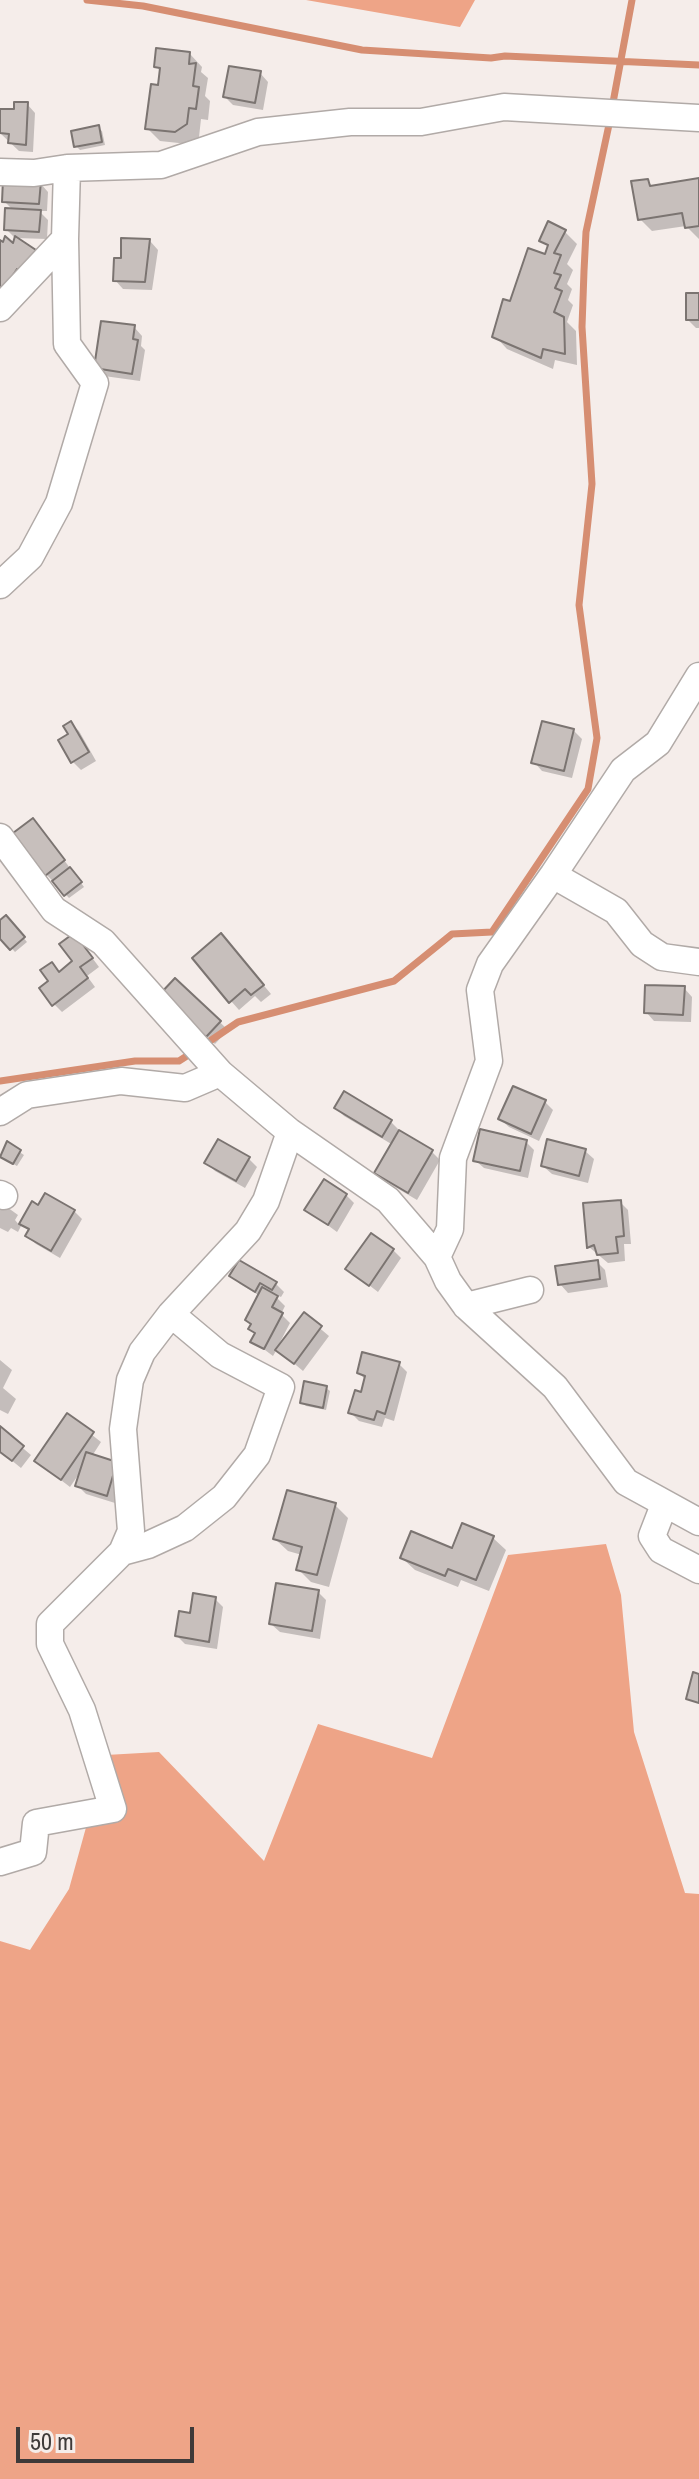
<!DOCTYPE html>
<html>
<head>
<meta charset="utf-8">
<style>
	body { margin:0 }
	#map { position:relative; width:699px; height:2479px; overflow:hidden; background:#f5edea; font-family:"Archivo Narrow",sans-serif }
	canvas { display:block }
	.scale { position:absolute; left:16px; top:2427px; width:178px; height:36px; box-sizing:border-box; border:4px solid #3e3a39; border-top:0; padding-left:10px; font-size:24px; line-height:28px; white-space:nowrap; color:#3e3a39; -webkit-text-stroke:6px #f5edea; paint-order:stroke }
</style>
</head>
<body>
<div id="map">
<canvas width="699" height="2479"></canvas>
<div class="scale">50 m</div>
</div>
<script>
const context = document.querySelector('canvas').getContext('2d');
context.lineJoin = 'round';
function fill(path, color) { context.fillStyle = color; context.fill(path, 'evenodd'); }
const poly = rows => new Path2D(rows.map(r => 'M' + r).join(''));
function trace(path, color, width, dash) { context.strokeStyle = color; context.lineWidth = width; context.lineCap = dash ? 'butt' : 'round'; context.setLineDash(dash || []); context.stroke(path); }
fill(poly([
	[306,0,475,0,460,27],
	[606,1544,621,1595,634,1732,685,1893,699,1894,699,2479,0,2479,0,1941,30,1950,69,1889,106,1755,159,1752,264,1861,318,1724,432,1758,508,1555]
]), '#eea487');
fill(poly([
	[190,54,202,67,201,72,208,78,205,96,210,101,208,120,201,119,199,137,188,144,160,141,147,128,159,87,161,72,156,66],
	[260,73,268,82,263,110,233,105,225,97],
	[27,104,35,113,33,152,19,151,0,133,16,112],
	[98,128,102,131,105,145,80,150,76,146],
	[699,180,699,239,686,226,652,231,640,219,647,181,654,188],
	[40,183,48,192,47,211,39,211,48,220,47,239,15,238,34,252,0,308,0,242,13,246,16,239,7,230,14,211,4,201],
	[565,232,577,244,567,264,573,270,567,284,572,289,568,300,573,305,567,322,576,331,577,365,555,360,553,369,507,349,495,336,511,304,546,257,549,247,542,240],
	[150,241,158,250,152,290,123,289,115,280,123,260],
	[699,295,699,328,696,328,688,320],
	[134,327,142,336,141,346,145,350,140,381,104,376,96,367],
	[70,723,79,731,96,761,81,770,73,762,61,741,71,735],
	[573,730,582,739,572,778,542,771,534,762],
	[41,829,84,887,69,898,46,874],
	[6,917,27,942,15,952,0,935,0,922],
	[82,944,99,967,87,976,95,987,62,1012,54,1004,51,981,75,962],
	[229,944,271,994,261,1002,255,996,239,1010,194,959],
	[176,980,228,1030,215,1044,163,994],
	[684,988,692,997,691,1022,654,1021,646,1012],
	[545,1102,553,1110,539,1141,509,1127,500,1119],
	[336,1108,391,1122,399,1130,398,1132,432,1152,440,1160,417,1200,385,1181,376,1173,393,1145,344,1116],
	[526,1142,534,1150,528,1178,484,1168,475,1160],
	[7,1144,24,1155,17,1166,4,1159],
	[585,1151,594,1159,588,1183,552,1174,543,1166],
	[249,1159,257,1167,245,1188,215,1171,207,1163],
	[346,1195,354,1203,337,1232,307,1210],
	[0,1202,18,1215,15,1220,20,1226,33,1204,39,1207,74,1211,82,1219,60,1258,36,1244,27,1236,30,1232,22,1224,18,1232,11,1228,8,1232,0,1228],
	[620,1202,628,1210,631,1244,624,1244,625,1261,608,1263,589,1247],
	[393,1250,401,1258,378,1292,348,1269],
	[597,1262,605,1270,608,1287,568,1293,560,1284],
	[231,1276,276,1284,284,1292,281,1297,272,1293,285,1306,281,1314,290,1323,278,1346,280,1347,304,1315,329,1336,303,1371,277,1349,273,1356,253,1341,256,1334,260,1296,240,1284],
	[0,1360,12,1370,3,1388,16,1399,8,1414,0,1410],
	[399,1364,407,1372,394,1421,385,1418,382,1427,359,1421,350,1412,362,1394,366,1380,359,1373],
	[326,1388,330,1391,326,1410,306,1406,302,1402],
	[68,1416,101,1442,92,1456,125,1472,115,1503,86,1494,78,1486,81,1471,70,1487,36,1461],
	[0,1429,31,1455,21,1468,0,1451],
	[335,1505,348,1518,329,1587,311,1582,298,1569,302,1555,288,1551,275,1539],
	[493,1538,506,1550,489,1591,461,1580,458,1587,415,1570,402,1558,453,1550],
	[318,1592,326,1600,320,1639,280,1632,271,1624],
	[215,1599,223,1607,217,1649,185,1644,177,1636,192,1615]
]), '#0003');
trace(poly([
	[87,0,143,6,362,50,491,58,505,56,699,65],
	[612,108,632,0],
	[204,1045,238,1022,394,981,452,934,492,932,588,789,597,738,579,605,592,484,582,327,584,271,586,232,610,120],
	[0,1081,135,1061,179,1061,193,1052]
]), '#d68e72', 7);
const building = poly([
	[156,48,190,52,189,64,196,63,193,86,199,87,196,109,189,108,187,124,175,132,145,129,151,84,158,85,160,68,154,67,156,48],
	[229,66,261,71,255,103,223,97,229,66],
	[14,102,28,102,26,145,8,143,9,134,0,133,0,109,14,109,14,102],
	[99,125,102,142,74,147,71,131,99,125],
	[699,178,699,226,685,228,682,213,638,220,631,181,648,179,650,186,699,178],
	[3,179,41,181,39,204,2,202,3,179],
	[5,208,41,210,39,232,4,230,5,208],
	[548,221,566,230,554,253,561,255,554,273,561,275,555,288,562,291,554,312,564,317,565,354,543,349,541,358,492,337,503,299,510,301,528,248,545,254,548,245,539,241,548,221],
	[5,236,13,243,15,236,36,250,23,275,17,269,0,295,0,240,3,242,5,236],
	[121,238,150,239,145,282,113,281,114,258,121,258,121,238],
	[686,293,699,293,699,320,686,320,686,293],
	[101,321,135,325,133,339,138,340,132,374,94,368,101,321],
	[71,721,89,752,71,763,58,740,68,734,63,726,71,721],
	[542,721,574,729,564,771,531,763,542,721],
	[33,818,65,860,45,876,13,833,33,818],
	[70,867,82,882,64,896,52,881,70,867],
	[6,915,25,937,10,950,0,939,0,920,6,915],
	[74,933,93,958,80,967,88,978,52,1006,39,988,48,981,40,970,52,962,59,972,72,961,59,944,74,933],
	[221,933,264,985,251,995,245,989,229,1003,192,958,221,933],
	[175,978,221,1021,206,1037,160,994,175,978],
	[645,985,685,986,683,1015,644,1013,645,985],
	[513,1086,546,1100,531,1134,498,1119,513,1086],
	[344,1091,392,1120,382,1137,334,1108,344,1091],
	[480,1129,527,1140,520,1171,473,1161,480,1129],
	[399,1130,433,1150,408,1193,374,1173,399,1130],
	[218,1139,250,1157,236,1181,204,1163,218,1139],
	[547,1139,586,1149,579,1176,541,1166,547,1139],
	[7,1141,21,1150,13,1164,0,1157,7,1141],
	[324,1179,347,1194,328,1225,304,1210,324,1179],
	[45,1193,75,1210,51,1251,25,1236,29,1229,19,1224,32,1201,38,1205,45,1193],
	[621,1200,624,1236,616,1237,618,1253,597,1255,594,1245,587,1248,583,1203,621,1200],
	[371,1233,394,1249,369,1286,345,1269,371,1233],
	[239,1260,277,1282,272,1290,260,1283,255,1292,229,1276,239,1260],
	[598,1260,600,1279,558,1285,555,1266,598,1260],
	[262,1287,278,1296,272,1307,283,1313,264,1349,250,1342,255,1333,248,1329,251,1324,245,1320,262,1287],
	[304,1312,322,1326,294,1364,275,1350,304,1312],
	[362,1352,400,1362,385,1414,377,1411,374,1420,348,1413,355,1390,361,1392,365,1376,357,1373,362,1352],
	[304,1381,327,1386,323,1408,300,1403,304,1381],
	[67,1413,94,1432,61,1480,34,1461,67,1413],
	[0,1426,24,1446,12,1461,0,1452,0,1426],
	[86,1452,117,1462,107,1496,75,1486,86,1452],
	[287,1490,336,1503,317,1575,296,1570,302,1547,273,1539,287,1490],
	[462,1523,494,1536,476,1580,448,1569,445,1576,400,1558,411,1531,452,1548,462,1523],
	[276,1583,319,1590,312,1631,269,1624,276,1583],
	[193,1593,216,1597,209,1642,175,1636,179,1611,190,1613,193,1593],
	[693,1672,699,1674,699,1703,686,1699,693,1672]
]);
fill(building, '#c7bfbc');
trace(building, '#7b7471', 2);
const minor = poly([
	[0,172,34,173,67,168,161,165,258,132,350,122,421,122,504,107,699,118],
	[0,308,65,239],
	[0,585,30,557,59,503,95,383,67,344,65,239,67,168],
	[0,837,54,910,103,942,220,1073,290,1132,388,1200,437,1257,448,1281,466,1306,555,1387,626,1482,699,1522],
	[553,875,616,911,642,944,662,957,699,962],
	[0,1112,27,1095,121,1081,185,1088,220,1073],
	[0,1194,4,1196],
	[437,1257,450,1229,453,1158,489,1061,480,990,490,964,553,875,623,770,658,743,699,676],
	[466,1306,530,1290],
	[664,1505,652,1536,661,1550,699,1570],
	[122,1552,148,1545,185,1528,224,1497,257,1455,281,1387,220,1355,171,1314],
	[0,1862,33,1852,36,1823,113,1809,82,1710,50,1644,50,1624,122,1552,131,1531,123,1429,130,1380,142,1352,171,1314,248,1231,266,1201,290,1132]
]);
trace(minor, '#b1aaa7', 29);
trace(minor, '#fff', 26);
</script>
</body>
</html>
